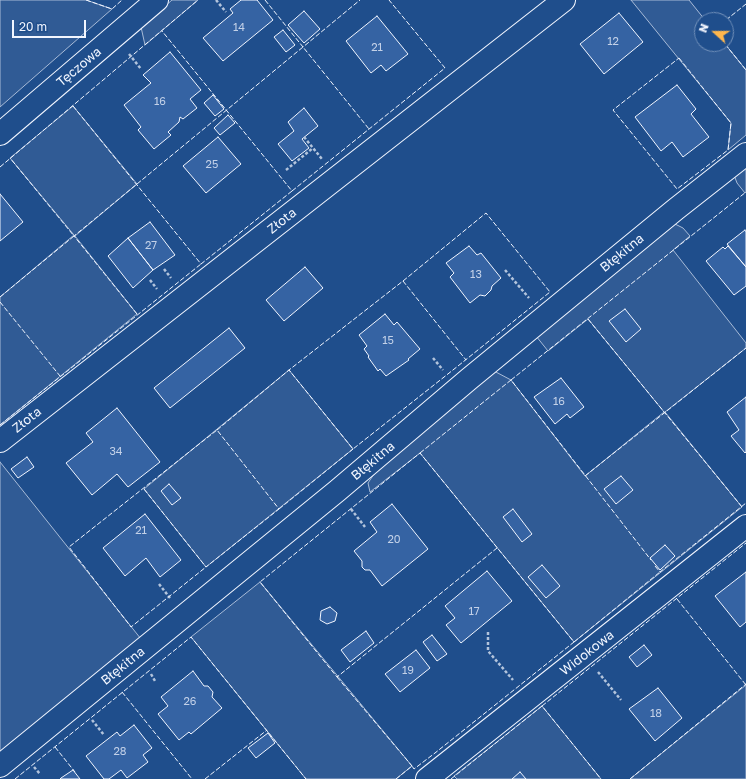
<!DOCTYPE html>
<html>
<head>
<meta charset="utf-8">
<style>
	body { margin:0 }
	#map { position:relative; width:746px; height:779px; overflow:hidden; background:#1f4e8c; font-family:"Golos Text",sans-serif }
	canvas { display:block }
	.north { position:absolute; left:694px; top:12px; width:40px; height:40px; box-sizing:border-box; background:#1f4e8c; border:1px solid #7391ba; border-radius:50%; rotate:291deg; font-size:11px; font-weight:700; line-height:16px; text-align:center; color:#f2f6ff }
	.north::after { content:''; display:block; margin:auto; width:14px; height:18px; background:#ffb74d; clip-path:polygon(50% 0,100% 100%,50% 72%,0 100%) }
	.scale { position:absolute; left:12px; top:20px; width:74px; height:18px; box-sizing:border-box; border:2px solid #f2f6ff; border-top:0; padding-left:5px; font-size:12px; line-height:14px; white-space:nowrap; color:#f2f6ff; -webkit-text-stroke:3px #1f4e8c; paint-order:stroke }
</style>
</head>
<body>
<div id="map">
<canvas width="746" height="779"></canvas>
<div class="north">N</div>
<div class="scale">20 m</div>
</div>
<script>
const context = document.querySelector('canvas').getContext('2d');
context.lineJoin = 'round';
function fill(path, color) { context.fillStyle = color; context.fill(path, 'evenodd'); }
const poly = rows => new Path2D(rows.map(r => 'M' + r).join(''));
function trace(path, color, width, dash) { context.strokeStyle = color; context.lineWidth = width; context.lineCap = dash ? 'butt' : 'round'; context.setLineDash(dash || []); context.stroke(path); }
function drawText(font, color, halo, rows, align = 'center') {
  context.font = font + ' "Golos Text",sans-serif'; context.lineWidth = 3; context.setLineDash([]); context.textBaseline = 'middle'; context.strokeStyle = halo; context.fillStyle = color; for (const [text, x, y, turn = 0] of rows) {
    context.save(); context.translate(x, y); context.rotate((+turn || 0) * Math.PI / 180); context.textAlign = isNaN(turn) ? turn : align; if (halo) context.strokeText(text, 0, 0); context.fillText(text, 0, 0); context.restore();
  }
}
const built = poly([
	[0,0,86,0,112,9,0,107,0,0],
	[172,0,198,0,145,45,141,27,172,0],
	[631,0,689,0,705,20,702,20,702,44,725,44,746,70,746,135,728,150,731,123,631,0],
	[73,106,137,184,75,236,137,314,0,425,0,297,74,235,10,158,73,106],
	[746,165,746,192,745,193,737,183,734,175,746,165],
	[675,224,683,228,690,236,673,250,746,343,746,348,665,412,742,507,574,642,420,453,370,492,368,483,378,468,494,371,511,380,585,476,664,412,588,319,548,351,536,336,675,224],
	[289,370,353,449,206,567,144,489,289,370],
	[0,462,141,639,0,752,0,462],
	[260,582,412,766,396,779,306,779,191,637,260,582],
	[746,684,746,779,630,779,746,685,746,684],
	[542,706,601,779,457,779,454,776,542,706]
]);
fill(built, '#305b95');
trace(built, '#a8bbd7', 1);
const building = poly([
	[241,0,257,0,273,20,223,61,203,38,233,13,230,9,241,0],
	[304,11,320,29,304,43,288,25,304,11],
	[619,13,643,42,604,74,580,44,619,13],
	[377,16,408,54,386,71,381,65,371,73,346,41,377,16],
	[283,30,295,45,286,52,274,37,283,30],
	[170,52,201,90,190,99,197,108,183,119,180,117,179,122,168,132,171,135,154,149,138,130,141,127,124,105,151,83,143,75,170,52],
	[677,85,696,109,691,114,709,137,683,157,672,142,661,151,635,117,677,85],
	[213,95,224,109,215,116,204,103,213,95],
	[304,108,318,126,302,139,309,148,292,161,278,144,294,131,288,122,304,108],
	[228,115,235,123,220,135,214,128,228,115],
	[218,137,241,164,206,193,183,166,218,137],
	[0,194,23,222,0,241,0,194],
	[150,222,175,255,153,270,128,238,150,222],
	[745,230,746,232,746,267,727,244,745,230],
	[128,238,153,270,133,288,108,256,128,238],
	[469,246,477,255,481,253,501,278,492,286,491,290,485,296,480,295,470,303,450,277,454,273,446,263,469,246],
	[728,246,746,267,746,286,734,295,706,261,723,247,725,249,728,246],
	[305,267,323,288,284,321,266,300,305,267],
	[625,309,641,329,626,342,609,321,625,309],
	[385,314,394,325,397,322,420,349,408,359,409,360,386,376,380,369,378,371,368,357,369,356,364,349,367,346,359,335,385,314],
	[229,328,245,348,170,408,154,388,229,328],
	[561,378,584,407,570,418,567,414,555,424,534,397,561,378],
	[746,397,746,452,745,453,731,436,739,430,727,412,746,397],
	[117,408,160,462,128,487,117,474,92,495,66,463,93,442,86,433,117,408],
	[27,457,34,467,18,478,11,469,27,457],
	[621,476,633,490,616,504,604,489,621,476],
	[169,484,181,498,172,505,161,491,169,484],
	[392,504,428,549,382,586,370,570,365,570,362,567,362,561,354,551,377,532,370,522,392,504],
	[513,509,532,534,522,542,503,517,513,509],
	[145,514,181,560,160,577,146,558,125,576,103,548,145,514],
	[665,545,675,556,660,570,650,558,665,545],
	[542,565,560,586,546,598,528,577,542,565],
	[487,571,512,601,461,643,446,625,455,618,445,606,487,571],
	[746,572,746,622,740,627,715,596,746,572],
	[330,607,337,613,335,621,327,624,320,620,321,611,330,607],
	[366,631,374,643,350,662,341,650,366,631],
	[432,635,447,654,437,661,423,642,432,635],
	[644,645,652,655,637,667,629,657,644,645],
	[416,650,430,668,400,692,385,674,416,650],
	[193,671,204,686,208,686,213,692,212,697,222,708,191,734,189,732,179,740,158,714,168,706,161,697,193,671],
	[658,688,682,718,655,741,629,709,658,688],
	[134,725,152,748,143,755,148,762,127,778,121,770,109,779,104,779,86,756,117,732,120,736,134,725],
	[268,733,275,743,256,758,248,748,268,733],
	[73,770,80,779,60,779,61,778,73,770],
	[520,772,526,779,512,779,520,772]
]);
fill(building, '#3563a3');
trace(building, '#f2f6ff', 1);
const minor = poly([
	[0,134,157,0],
	[0,441,564,0],
	[0,766,337,491,469,379,676,209,746,154],
	[427,779,746,526]
]);
trace(minor, '#f2f6ff', 24);
trace(poly([
	[216,0,226,12],
	[129,54,141,69],
	[304,137,322,159],
	[286,170,313,148],
	[164,269,171,278],
	[505,270,529,298],
	[150,280,157,289],
	[433,358,443,370],
	[351,509,365,527],
	[159,584,170,598],
	[488,632,488,651,513,680],
	[598,672,621,700],
	[151,674,155,681],
	[92,720,104,735],
	[34,767,40,774]
]), '#b3c4dc', 2.5, [3, 2]);
trace(minor, '#1f4e8c', 22);
trace(poly([
	[86,0,112,9,122,0],
	[265,0,303,47,360,0],
	[726,20,746,4],
	[725,44,746,70],
	[679,58,731,123,728,150,677,189,613,110,679,58],
	[73,106,201,264,292,191,162,31],
	[0,167,198,0],
	[292,191,445,68,389,0],
	[403,281,486,213,550,292,458,366,353,449,289,370,403,281,466,360],
	[0,297,74,236,10,158],
	[0,302,60,376],
	[137,314,74,236,303,47,369,129],
	[588,319,742,507],
	[511,380,746,192],
	[0,425,201,264],
	[217,430,289,370],
	[420,453,511,380,651,560],
	[585,476,746,348],
	[144,489,206,567,279,509,217,430,69,547,131,627,206,567],
	[279,509,353,449],
	[655,566,660,572,746,503],
	[677,599,746,685],
	[574,642,660,572],
	[337,677,412,766],
	[122,692,192,779],
	[542,706,746,543],
	[55,747,75,772],
	[15,779,191,637,306,779],
	[205,779,267,730],
	[396,779,412,766,414,769,435,753,574,642,420,453,260,582,337,677,497,548],
	[451,779,542,706,601,779],
	[630,779,746,684]
]), '#f2f6ff', 1, [5, 2]);
drawText('11px', '#c3d1e8', null, [
	["14",239,28],
	["12",613,42],
	["21",377,48],
	["16",160,102],
	["25",212,165],
	["27",151,246],
	["13",476,275],
	["15",388,341],
	["16",559,402],
	["34",116,452],
	["21",141,531],
	["20",394,540],
	["17",474,612],
	["19",408,671],
	["26",190,702],
	["18",656,714],
	["28",120,752]
]);
drawText('13px', '#f2f6ff', '#1f4e8c', [
	["Tęczowa",79,67,-40],
	["Złota",282,221,-38],
	["Błękitna",622,253,-39],
	["Złota",27,420,-38],
	["Błękitna",373,461,-40],
	["Widokowa",587,653,-38],
	["Błękitna",123,666,-39]
]);
</script>
</body>
</html>
